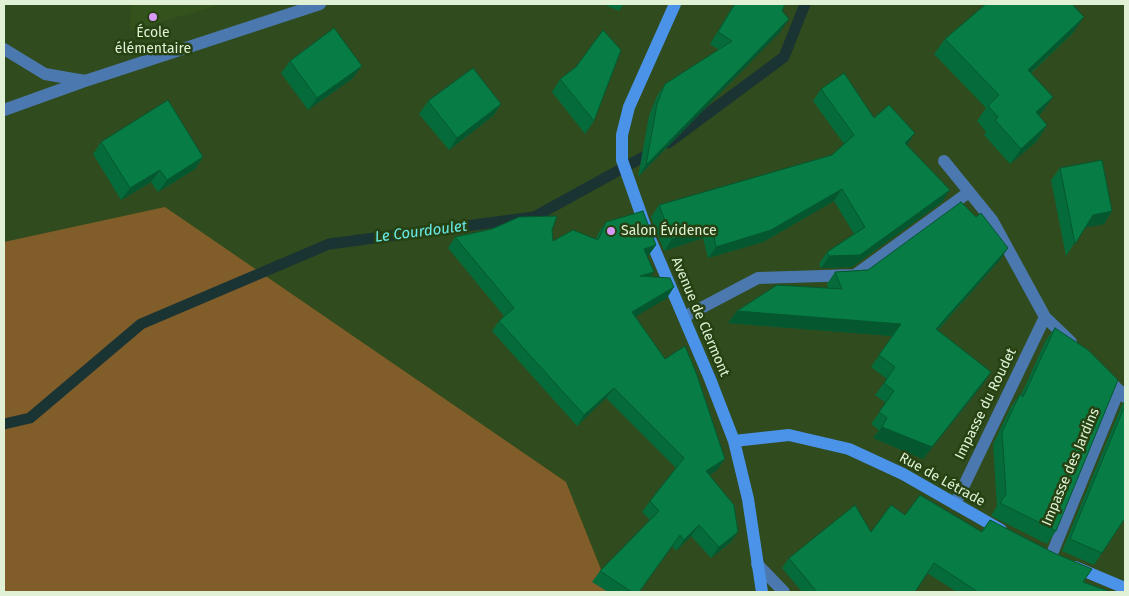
<!DOCTYPE html>
<html>
<head>
<meta charset="utf-8">
<style>
	body { margin:0 }
	#map { position:relative; width:1129px; height:596px; overflow:hidden; background:#304b1d; font-family:"Fira Sans",sans-serif }
	canvas { display:block }
	.frame { position:absolute; inset:0; border:5px solid #e0f1d6; pointer-events:none }
</style>
</head>
<body>
<div id="map">
<canvas width="1129" height="596"></canvas>
<div class="frame"></div>
</div>
<script>
const context = document.querySelector('canvas').getContext('2d');
context.lineJoin = 'round';
function fill(path, color) { context.fillStyle = color; context.fill(path, 'evenodd'); }
const poly = rows => new Path2D(rows.map(r => 'M' + r).join(''));
function trace(path, color, width, dash) { context.strokeStyle = color; context.lineWidth = width; context.lineCap = dash ? 'butt' : 'round'; context.setLineDash(dash || []); context.stroke(path); }
function drawText(font, color, halo, rows, align = 'center') {
  context.font = font + ' "Fira Sans",sans-serif'; context.lineWidth = 5; context.setLineDash([]); context.textBaseline = 'middle'; context.strokeStyle = halo; context.fillStyle = color; for (const [text, x, y, turn = 0] of rows) {
    context.save(); context.translate(x, y); context.rotate((+turn || 0) * Math.PI / 180); context.textAlign = isNaN(turn) ? turn : align; if (halo) context.strokeText(text, 0, 0); context.fillText(text, 0, 0); context.restore();
  }
}
fill(poly([
	[131,4,222,4,130,31]
]), '#33521c');
fill(poly([
	[165,207,566,482,610,592,4,592,4,242]
]), '#815d29');
trace(poly([
	[668,143,784,57,805,4],
	[4,424,30,418,141,324,329,244,534,217,654,151]
]), '#1a3434', 11);
trace(poly([
	[4,49,45,74,85,81,320,4],
	[4,110,82,82],
	[944,161,992,220,1045,317,1071,342],
	[684,317,758,278,855,275,969,192],
	[1105,376,1125,397],
	[955,504,1045,317],
	[1051,556,1119,390],
	[757,564,784,592]
]), '#4b78ae', 12);
trace(poly([
	[675,4,629,107,622,135,622,160,648,234,710,379,734,441,748,499,762,592],
	[734,441,789,435,849,449,903,474,1001,530],
	[1075,567,1125,588]
]), '#4a93e9', 12);
fill(poly([
	[603,4,624,4,619,11],
	[734,4,785,4,782,11,781,31,638,177,649,116,657,96,665,84,719,50,710,44],
	[1073,33,1031,73,1053,97,1042,112,1039,115,1047,125,1037,141,1010,164,984,135,986,132,977,121,986,108,934,54,945,39],
	[290,61,353,78,308,110,281,73],
	[560,79,594,121,585,134,552,92],
	[821,89,874,118,907,145,942,202,852,267,821,268,819,264,827,252,854,234,834,201,763,242,708,258,703,238,664,251,651,217,659,205,832,155,844,144,813,101],
	[428,101,501,104,493,116,449,150,419,114],
	[101,142,203,157,195,169,158,192,151,182,121,200,93,154],
	[1060,168,1112,211,1104,224,1085,227,1066,256,1051,180],
	[606,222,656,245,648,256,647,256,654,272,650,276,667,298,635,316,717,470,709,475,738,532,731,542,711,558,691,536,676,551,672,546,639,592,608,592,592,582,600,571,650,520,642,512,650,501,676,468,606,398,577,426,492,331,499,321,504,316,448,248,455,237,553,241,596,239,599,232],
	[1000,260,938,330,991,372,983,384,923,459,873,438,879,430,871,424,886,403,875,395,887,379,871,367,892,336,728,323,737,311,828,288,827,284,835,272],
	[1055,328,1056,531,1047,544,991,516,997,506,993,444,1011,407,1020,394,1021,395,1046,340],
	[1125,400,1125,518,1094,565,1062,551,1122,405],
	[905,515,981,532,990,520,1083,582,1111,592,957,592,927,573,915,592,802,592,782,568,789,558,871,532]
]), '#066b3a');
fill(poly([
	[1084,17,1073,33,1017,85,1028,70],
	[789,19,781,31,638,177,646,165],
	[362,66,353,78,308,110,317,98],
	[1053,97,1042,112,1025,128,1036,112],
	[501,104,493,116,449,150,457,138],
	[1047,125,1037,141,1010,164,1021,149],
	[915,133,907,145,905,143],
	[203,157,195,169,158,192,167,180],
	[160,170,151,182,121,200,130,188],
	[842,189,834,201,763,242,708,258,716,247],
	[950,190,942,202,852,267,821,268,829,256],
	[1112,211,1104,224,1084,228,1093,215],
	[712,226,703,238,664,251,672,239],
	[656,245,648,256,637,260,644,249],
	[1008,248,1000,260,928,340,936,329],
	[654,272,646,282,640,276],
	[674,287,667,298,625,323,632,312],
	[737,311,901,324,892,336,728,323],
	[991,372,983,384,923,459,873,438,882,427],
	[614,388,606,398,577,426,584,415],
	[725,459,717,470,699,482,706,471],
	[699,525,691,536,676,551,684,540],
	[738,532,731,542,711,558,719,547]
]), '#055730');
const building = poly([
	[735,4,785,4,782,11,789,19,646,165,657,104,665,84,732,41,718,32,735,4],
	[986,4,1072,4,1084,17,1028,70,1053,97,1036,112,1047,125,1021,149,995,120,998,117,988,106,999,95,945,39,986,4],
	[334,28,362,66,317,98,290,61,334,28],
	[603,30,621,50,594,121,560,79,576,67,603,30],
	[473,68,501,104,457,138,428,101,473,68],
	[844,73,874,118,889,105,915,133,905,143,950,190,860,255,829,256,827,252,865,227,842,189,771,230,716,247,712,226,672,239,659,205,832,155,854,135,821,89,844,73],
	[168,100,203,157,167,180,160,170,130,188,101,142,168,100],
	[1102,160,1112,211,1093,215,1075,244,1060,168,1102,160],
	[961,202,976,217,981,213,1008,248,936,329,991,372,932,447,882,427,887,418,879,412,894,391,884,383,895,367,879,355,901,324,737,311,777,285,842,289,835,272,868,270,961,202],
	[643,211,656,245,644,249,654,272,640,276,670,278,674,287,632,312,665,359,685,346,697,375,725,459,706,471,734,505,738,532,719,547,699,525,684,540,680,535,639,592,632,592,600,571,659,511,650,501,684,458,614,388,584,415,499,321,514,308,455,237,492,229,519,217,557,216,552,230,553,241,573,230,598,240,606,222,643,211],
	[1055,328,1088,350,1118,380,1056,531,1000,503,1006,494,1002,432,1020,394,1023,397,1055,328],
	[1125,405,1125,518,1102,553,1070,539,1125,405],
	[920,495,982,532,990,520,1054,553,1092,569,1083,582,1111,592,978,592,934,563,915,592,817,592,789,558,855,505,871,532,891,505,905,515,920,495]
]);
fill(building, '#077c44');
trace(building, '#055730', 1);
for (const [x, y, r, color] of [
	[153,17,5,"#d99af7"],
	[611,231,5,"#d99af7"]
]) { const dot = new Path2D(); dot.arc(x, y, r, 0, 2 * Math.PI); context.fillStyle = color; context.fill(dot); trace(dot, '#264112', 2); }
drawText('14px', '#e0f1d6', '#264112', [
	["École",153,33],
	["élémentaire",153,49],
	["Salon Évidence",621,231,"left"]
]);
drawText('14px', '#e0f1d6', '#264112', [
	["Avenue de Clermont",700,317,67],
	["Impasse du Roudet",986,404,-64],
	["Impasse des Jardins",1071,467,-67],
	["Rue de Létrade",942,480,29]
]);
drawText('italic 15px', '#69e9e8', '#264112', [
	["Le Courdoulet",421,232,-7]
]);
</script>
</body>
</html>
